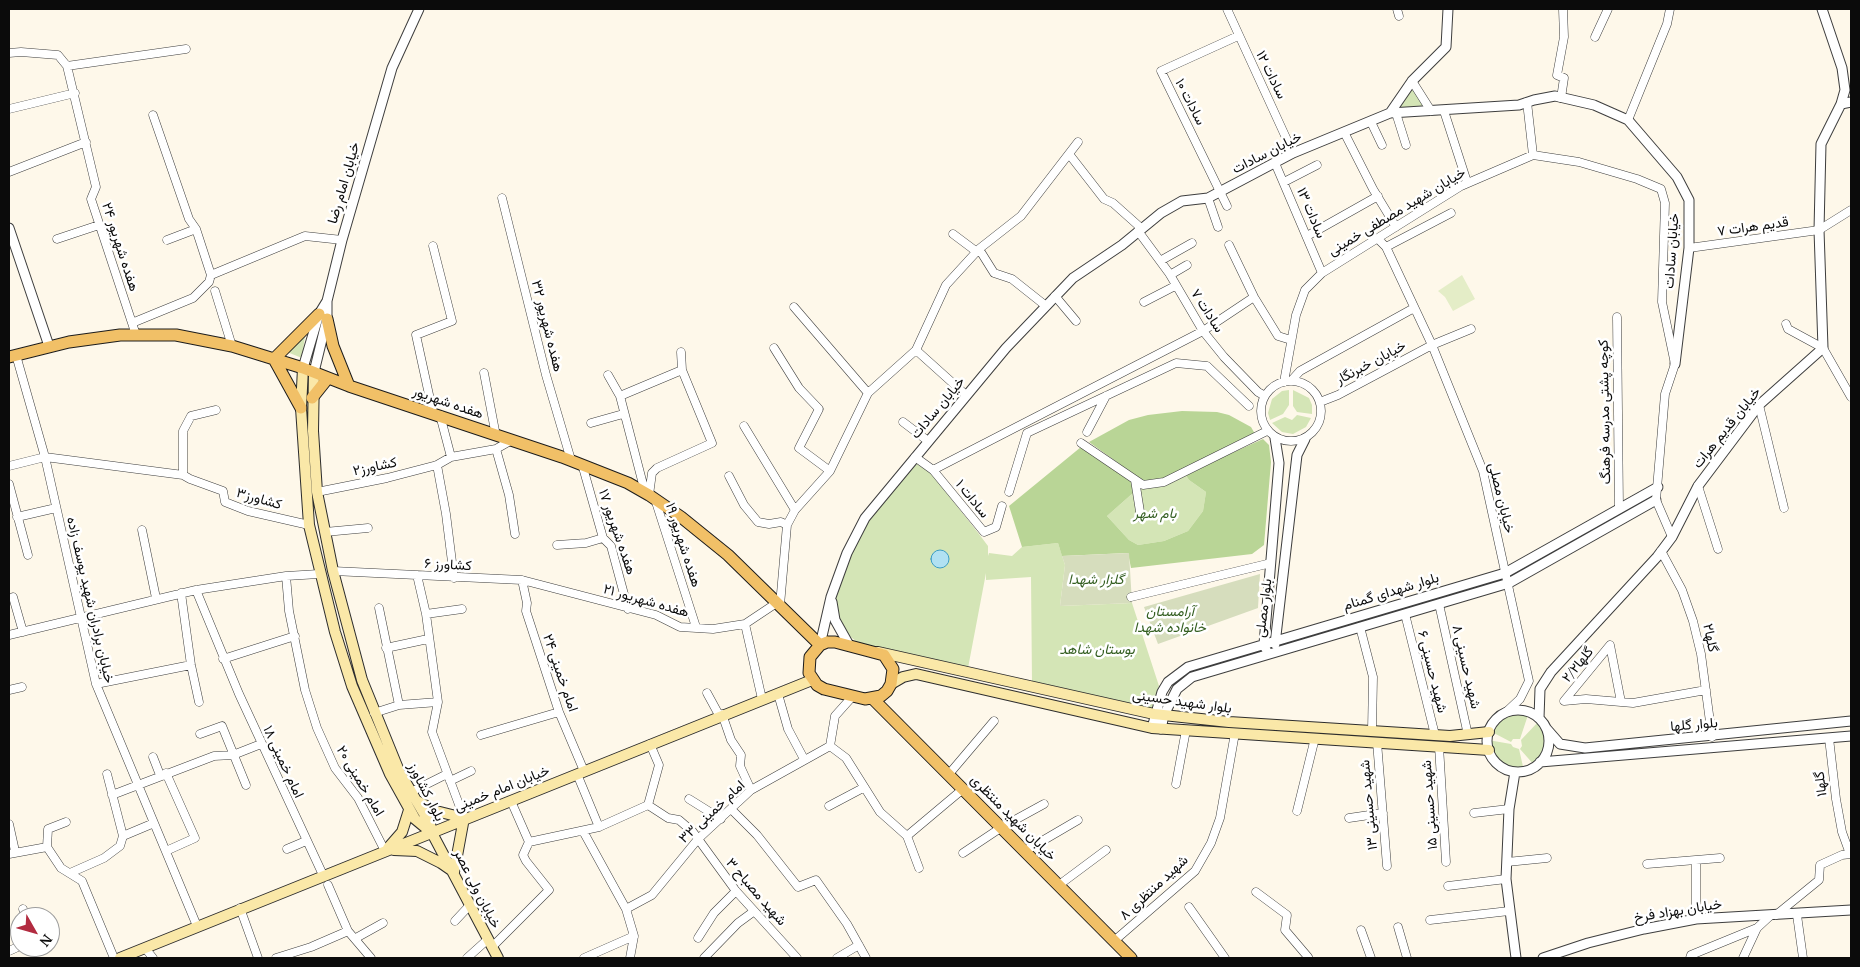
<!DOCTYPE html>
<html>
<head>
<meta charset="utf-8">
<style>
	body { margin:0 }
	#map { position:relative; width:1860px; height:967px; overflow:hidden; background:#fef8ea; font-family:"PT Serif",serif }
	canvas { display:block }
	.frame { position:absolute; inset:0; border:10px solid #0b0b0b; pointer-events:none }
	.north { position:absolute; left:10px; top:907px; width:50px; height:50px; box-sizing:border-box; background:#fff; border:1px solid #9d9d9d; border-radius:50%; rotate:128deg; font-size:14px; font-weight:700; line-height:20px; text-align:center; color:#0b0b0b }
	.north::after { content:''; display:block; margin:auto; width:18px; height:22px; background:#b22b40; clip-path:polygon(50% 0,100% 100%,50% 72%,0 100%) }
</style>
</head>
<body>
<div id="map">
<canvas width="1860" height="967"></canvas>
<div class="frame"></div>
<div class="north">N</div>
</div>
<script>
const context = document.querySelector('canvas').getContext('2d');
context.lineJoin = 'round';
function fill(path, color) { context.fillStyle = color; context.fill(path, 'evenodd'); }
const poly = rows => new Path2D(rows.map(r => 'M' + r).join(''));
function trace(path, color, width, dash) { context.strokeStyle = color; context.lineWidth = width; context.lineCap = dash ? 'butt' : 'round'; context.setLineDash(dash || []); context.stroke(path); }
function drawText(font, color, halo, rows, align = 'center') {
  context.font = font + ' "PT Serif",Vazirmatn,serif'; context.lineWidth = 5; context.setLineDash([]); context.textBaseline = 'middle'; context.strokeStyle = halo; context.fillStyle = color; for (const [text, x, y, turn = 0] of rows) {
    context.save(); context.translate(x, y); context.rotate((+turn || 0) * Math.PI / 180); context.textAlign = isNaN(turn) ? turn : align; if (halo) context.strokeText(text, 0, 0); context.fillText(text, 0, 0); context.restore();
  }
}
fill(poly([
	[1412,85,1427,108,1398,108],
	[305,336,302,358,287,352],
	[1289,390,1289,405,1283,414,1270,420,1268,413,1272,399,1282,391],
	[1293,390,1309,398,1312,405,1312,414,1297,412,1293,406],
	[1297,415,1311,418,1306,427,1293,434,1282,432,1272,423,1285,417,1292,420],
	[917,464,930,472,979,534,988,546,988,556,989,553,1012,556,1022,547,1058,543,1065,565,1060,606,1132,603,1159,686,1152,708,1032,683,1031,577,986,580,986,573,968,668,868,645,856,641,848,635,838,621,835,597,851,552,869,518,910,469],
	[1185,474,1189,480,1206,492,1203,511,1188,531,1164,541,1138,545,1129,540,1107,516,1133,493,1133,480,1143,487],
	[1517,713,1528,715,1520,739,1513,739,1511,742,1490,731,1501,718],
	[1538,722,1546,736,1547,745,1545,754,1535,766,1520,749,1522,746,1521,740],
	[1488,740,1511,744,1513,747,1519,749,1524,771,1506,770,1498,765,1488,750]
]), '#d4e5b6');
fill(poly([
	[1182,411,1217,412,1229,415,1251,427,1255,434,1162,479,1143,481,1089,442,1129,420,1148,415],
	[1263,439,1269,445,1271,462,1264,545,1252,554,1131,568,1128,553,1062,556,1058,543,1022,547,1009,506,1081,447,1132,481,1133,493,1107,516,1129,540,1138,545,1164,541,1188,531,1203,511,1206,492,1189,480,1185,474]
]), '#b9d596');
fill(poly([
	[1129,553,1132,603,1060,606,1065,565,1062,556],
	[1260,574,1258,608,1158,644,1144,607]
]), '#d6ddbd');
fill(poly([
	[1462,275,1475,299,1453,311,1445,297,1438,291]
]), '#e4edc7');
const water = poly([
	'931 559a9 9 0 1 1 18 0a9 9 0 1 1-18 0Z'
]);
fill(water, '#b1e1f2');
trace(water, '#3c9dc5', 1);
const minor = poly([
	[1227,9,1293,153],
	[1397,9,1399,16],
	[1595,37,1608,9],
	[9,53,21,52,58,55,67,66,96,187,91,199,136,335],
	[67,66,186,49],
	[1412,81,1431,111],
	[1561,98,1564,78,1557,75,1564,37,1563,9],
	[1527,102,1533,155],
	[9,109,75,93],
	[1444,111,1467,182],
	[1396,113,1406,145],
	[1628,120,1667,24,1670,9],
	[1371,122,1382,145],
	[1344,132,1373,189,1396,227],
	[1069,154,1104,199,1113,203,1141,228],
	[1275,163,1322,273],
	[9,172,86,142],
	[1284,182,1317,165],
	[502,198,546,375,571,460],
	[1208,198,1218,227],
	[1227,206,1161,71,1238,36],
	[1138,231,1169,273,1203,331,1224,357,1258,392,1265,396],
	[953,234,977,252],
	[1307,236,1378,196],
	[57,239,99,225],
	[1378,239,1386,247,1432,345,1483,471,1529,681,1520,699,1505,713],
	[167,240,196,229],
	[1229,245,1254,297,1278,336,1291,340],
	[433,246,452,321,416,335,433,413],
	[1386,247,1451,213],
	[1689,248,1819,230,1851,210],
	[979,249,994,273,1012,279,1046,306],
	[1160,261,1192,243],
	[211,275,305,236,342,240],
	[1170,275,1187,265],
	[215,291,232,346],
	[1055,296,1076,321],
	[1144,302,1175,286],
	[794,307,868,393],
	[1617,317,1619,508],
	[132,323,193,298,209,282,211,275,196,229,189,219,153,115],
	[1786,324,1788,329,1823,348,1851,397],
	[774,348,799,388,819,409,799,448,830,471],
	[916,350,966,395],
	[16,355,45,457,96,684,197,926],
	[484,373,496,436],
	[608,375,620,396,645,492],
	'1261 411a30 30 0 1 1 60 0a30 30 0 1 1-60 0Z',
	[1291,381,1300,371,1414,308],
	[1284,382,1296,315,1305,290,1322,273,1461,186,1533,155,1579,162,1637,179,1661,189,1665,203,1662,302,1675,364,1665,394,1656,500,1672,537],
	[620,396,682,370],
	[1320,402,1338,395,1432,345,1471,329],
	[1759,405,1784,508],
	[440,415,451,457],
	[903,422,928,441],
	[591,423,623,414],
	[744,426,795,510],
	[1087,432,1106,396],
	[1081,443,1143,485,1164,482,1267,431],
	[496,449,509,495,515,534],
	[915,457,933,470,984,532,996,527,1002,506],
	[582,464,603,538,611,546,628,609],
	[437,465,446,514,454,578],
	[9,466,45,457,183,475,190,479,223,491,225,502,248,511,309,525],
	[933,470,1203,331,1254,297],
	[183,475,183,431,191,416,216,410],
	[729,476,744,505,758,522,769,524,781,522,787,525],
	[1135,480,1141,518],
	[9,484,28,555],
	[1698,486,1718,549],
	[317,492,387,478,437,465,451,457,496,449,510,441],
	[1009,492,1027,433,1176,363,1207,366,1249,406],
	[649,495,652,473,657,468,712,443,682,370,681,352],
	[655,499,696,627],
	[17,517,56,508],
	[142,530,156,598],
	[325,532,368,528],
	[557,545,586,543,603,538],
	[1661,551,1682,590,1693,621,1701,654,1712,737],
	[333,571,522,580,656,615,680,627,713,629,745,624,778,602],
	[417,575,426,614,438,702,432,732,464,818],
	[286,576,289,611,305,690,317,728,335,768,358,798,385,851],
	[522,580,527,603,526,611,559,712,584,771],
	[196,590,239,694,323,875],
	[181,593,191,665,199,702],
	[13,597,23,632],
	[1131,597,1271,563],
	[1439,604,1468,735],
	[780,605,787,525,795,510,830,471,868,393,916,350,946,285,979,249,1021,216,1078,142],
	[379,608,399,705],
	[426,614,462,609],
	[1405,614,1435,735],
	[745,624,762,699],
	[1360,627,1373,677,1372,731],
	[9,635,196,590,286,576,319,574],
	[386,648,428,639],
	[223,659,295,636],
	[96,684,191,665],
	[9,690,22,687],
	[707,693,719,715],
	[778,694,788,729,804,759],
	[1621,702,1610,645,1564,701,1586,699,1621,702,1633,703,1706,690],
	[374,713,399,705,438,702],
	[722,714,731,740,741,755,740,766,751,790],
	[200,734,222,726,246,785],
	[481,735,559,712],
	[1829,738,1836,799,1842,832,1850,854],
	[1377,742,1387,866],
	[830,746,846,758,880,812,907,836,919,868],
	[1439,746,1446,862],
	[153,757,160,775],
	[166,773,195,838,166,851],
	[107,774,123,836],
	[577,774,599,827],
	[949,774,994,721],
	[450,781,471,771],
	[1176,784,1186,730],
	[411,792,447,774],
	[112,795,214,756,233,755,261,744],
	[689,799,721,819],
	[511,801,529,842,599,827,648,805],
	[648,805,668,818,679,820,693,832,736,891,797,958],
	[648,805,659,765,650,744],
	[829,806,863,788],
	[732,810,757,835,798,887,816,880,847,924,866,958],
	[1297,811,1315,738],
	[1474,813,1509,809],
	[1349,818,1383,813],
	[9,824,15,851],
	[583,831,626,909,634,936,630,958],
	[123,836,154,823],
	[907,836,963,789],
	[47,847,48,829,66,822],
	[287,849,306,841],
	[1025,851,1078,820],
	[963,853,1002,827,1044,804],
	[9,854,47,847,61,868,82,881,114,958],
	[1507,862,1547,858],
	[1647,864,1720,858],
	[70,873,104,858,120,846,123,836],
	[328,885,348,931,371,958],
	[1059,885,1106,850],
	[1448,886,1506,879],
	[1256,892,1287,915,1285,930,1308,957,1307,958],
	[1189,907,1225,958],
	[240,908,258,958],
	[23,909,26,917],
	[626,909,652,895,698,839,751,790,830,746,835,716,852,697],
	[1776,915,1819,880,1820,865,1842,855,1851,854],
	[1797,915,1803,958],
	[1696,919,1696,860],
	[1430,920,1509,911],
	[455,921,469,906],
	[1398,927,1407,958],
	[1361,930,1371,958],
	[356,938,383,923],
	[698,938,714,913,736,891],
	[1114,941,1195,871,1211,843,1220,818,1235,733],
	[492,947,549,890,526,861,523,855,529,842],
	[145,948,153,958],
	[9,951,20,946],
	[276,958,311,947,348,931],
	[467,958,487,940],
	[584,958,634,936],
	[704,958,738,923,753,912],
	[837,958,859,945],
	[1690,958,1691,955,1757,928],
	[1743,958,1757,928,1770,916]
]);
const tertiary = poly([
	[1841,104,1851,102],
	[1390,113,1412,81,1446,47,1448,9],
	[9,228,49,346],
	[303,368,319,314,327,301,342,240,392,68,419,9],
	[314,372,327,319,327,301],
	[832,602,835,620,849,645],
	[1275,644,1297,455,1305,439],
	[820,645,831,597,847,553,865,518,1006,348,1073,278,1122,245,1161,213,1182,201,1208,198,1293,153,1390,113,1519,105,1534,100,1555,96,1594,105,1628,120,1677,177,1689,200,1689,248,1675,364],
	[1266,649,1264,644,1279,463,1275,438],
	'1487 741a31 31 0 1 1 62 0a31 31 0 1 1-62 0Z',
	[1539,718,1540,689,1551,672,1657,557,1672,537,1698,486,1759,405,1823,348,1819,230,1821,144,1841,104,1845,90,1842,68,1822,9],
	[1152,728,1162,692,1168,682,1188,667,1505,573,1658,487],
	[1546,728,1560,744,1585,748,1851,721],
	[1161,729,1164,715,1177,689,1192,677,1509,583,1656,500],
	[1540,762,1851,736],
	[1515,772,1509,809,1506,879,1516,958],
	[1543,958,1588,943,1644,929,1696,919,1851,910]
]);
const secondary = poly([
	[303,368,301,408,309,525,335,632,352,686,390,774,415,819,432,833],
	[314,372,313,431,317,492,333,571,362,680,399,771,430,824,432,833,498,958],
	[878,652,1154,714,1229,722,1450,736,1489,732],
	[891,684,903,677,916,674,1152,728,1489,750],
	[388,848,402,832,409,810],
	[394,850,417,851,441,863,454,872,464,818,436,811,417,801],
	[120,958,812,680]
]);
const primary = poly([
	[327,319,333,346,349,386],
	[9,357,69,342,120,335,176,335,232,346,303,368,349,386,562,457,628,483,649,495,681,517,728,555,820,645],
	[312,398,328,378],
	[301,408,274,359,319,314],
	[827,642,835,642,884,655,893,669,891,684,887,691,881,696,865,699,824,689,817,685,809,673,810,657,820,645,827,642],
	[873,699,1131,958]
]);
trace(minor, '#3e3e3e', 9);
trace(tertiary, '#3e3e3e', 11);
trace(secondary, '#2d2d2d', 12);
trace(primary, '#1c1c1c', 13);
trace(minor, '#fff', 8);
trace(tertiary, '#fff', 9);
trace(secondary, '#fae8a8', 10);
trace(primary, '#f1c067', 11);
drawText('14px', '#0b0b0b', '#fff', [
	["سادات ۱۲",1271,75,64],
	["سادات ۱۰",1190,102,63],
	["خیابان سادات",1267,153,-27],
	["خیابان امام رضا",344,183,-74],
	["خیابان شهید مصطفی خمینی",1397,212,-31],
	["سادات ۱۳",1311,213,67],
	["قدیم هرات ۷",1753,227,-8],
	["هفده شهریور ۲۴",120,247,72],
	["خیابان سادات",1672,251,-86],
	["سادات ۷",1207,311,57],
	["هفده شهریور ۳۲",547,326,76],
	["خیابان خبرنگار",1371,363,-28],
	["هفده شهریور",448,403,19],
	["خیابان سادات",938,408,-50],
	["کوچه پشتی مدرسه فرهنگ",1605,412,-91],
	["خیابان قدیم هرات",1727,428,-51],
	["کشاورز۲",375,467,-12],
	["خیابان مصلی",1501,498,76],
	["کشاورز۳",259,499,16],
	["سادات ۱",972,499,51],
	["هفده شهریور ۱۷",617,532,71],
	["هفده شهریور ۱۹",683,545,72],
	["کشاورز ۶",448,565,3],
	["بلوار شهدای گمنام",1391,592,-17],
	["خیابان برادران شهید یوسف زاده",90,600,77],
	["هفده شهریور ۲۱",646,601,16],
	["بلوار مصلی",1264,608,-83],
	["گلها۲",1710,638,78],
	["گلها۲/۲",1578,665,-51],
	["شهید حسینی ۸",1466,667,77],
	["شهید حسینی ۶",1432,672,76],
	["امام خمینی ۲۴",560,673,71],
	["بلوار شهید حسینی",1182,702,8],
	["بلوار گلها",1694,725,-5],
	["امام خمینی ۱۸",283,762,65],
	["امام خمینی ۲۰",360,781,59],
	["گلها۱",1821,784,-97],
	["خیابان امام خمینی",502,789,-22],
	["بلوار کشاورز",426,792,63],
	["شهید حسینی ۱۳",1369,805,-95],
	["شهید حسینی ۱۵",1430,805,-94],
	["امام خمینی ۳۳",712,812,-43],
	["خیابان شهید منتظری",1013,818,45],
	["شهید منتظری ۸",1154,888,-43],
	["خیابان ولی عصر",477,889,63],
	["شهید مصباح ۳",756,892,49],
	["خیابان بهزاد فرخ",1678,911,-9]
]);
drawText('italic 14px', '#335e20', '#fff', [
	["بام شهر",1155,514],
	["گلزار شهدا",1096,580],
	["آرامستان",1170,612],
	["خانواده شهدا",1170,628],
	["بوستان شاهد",1097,650]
]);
</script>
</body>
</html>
